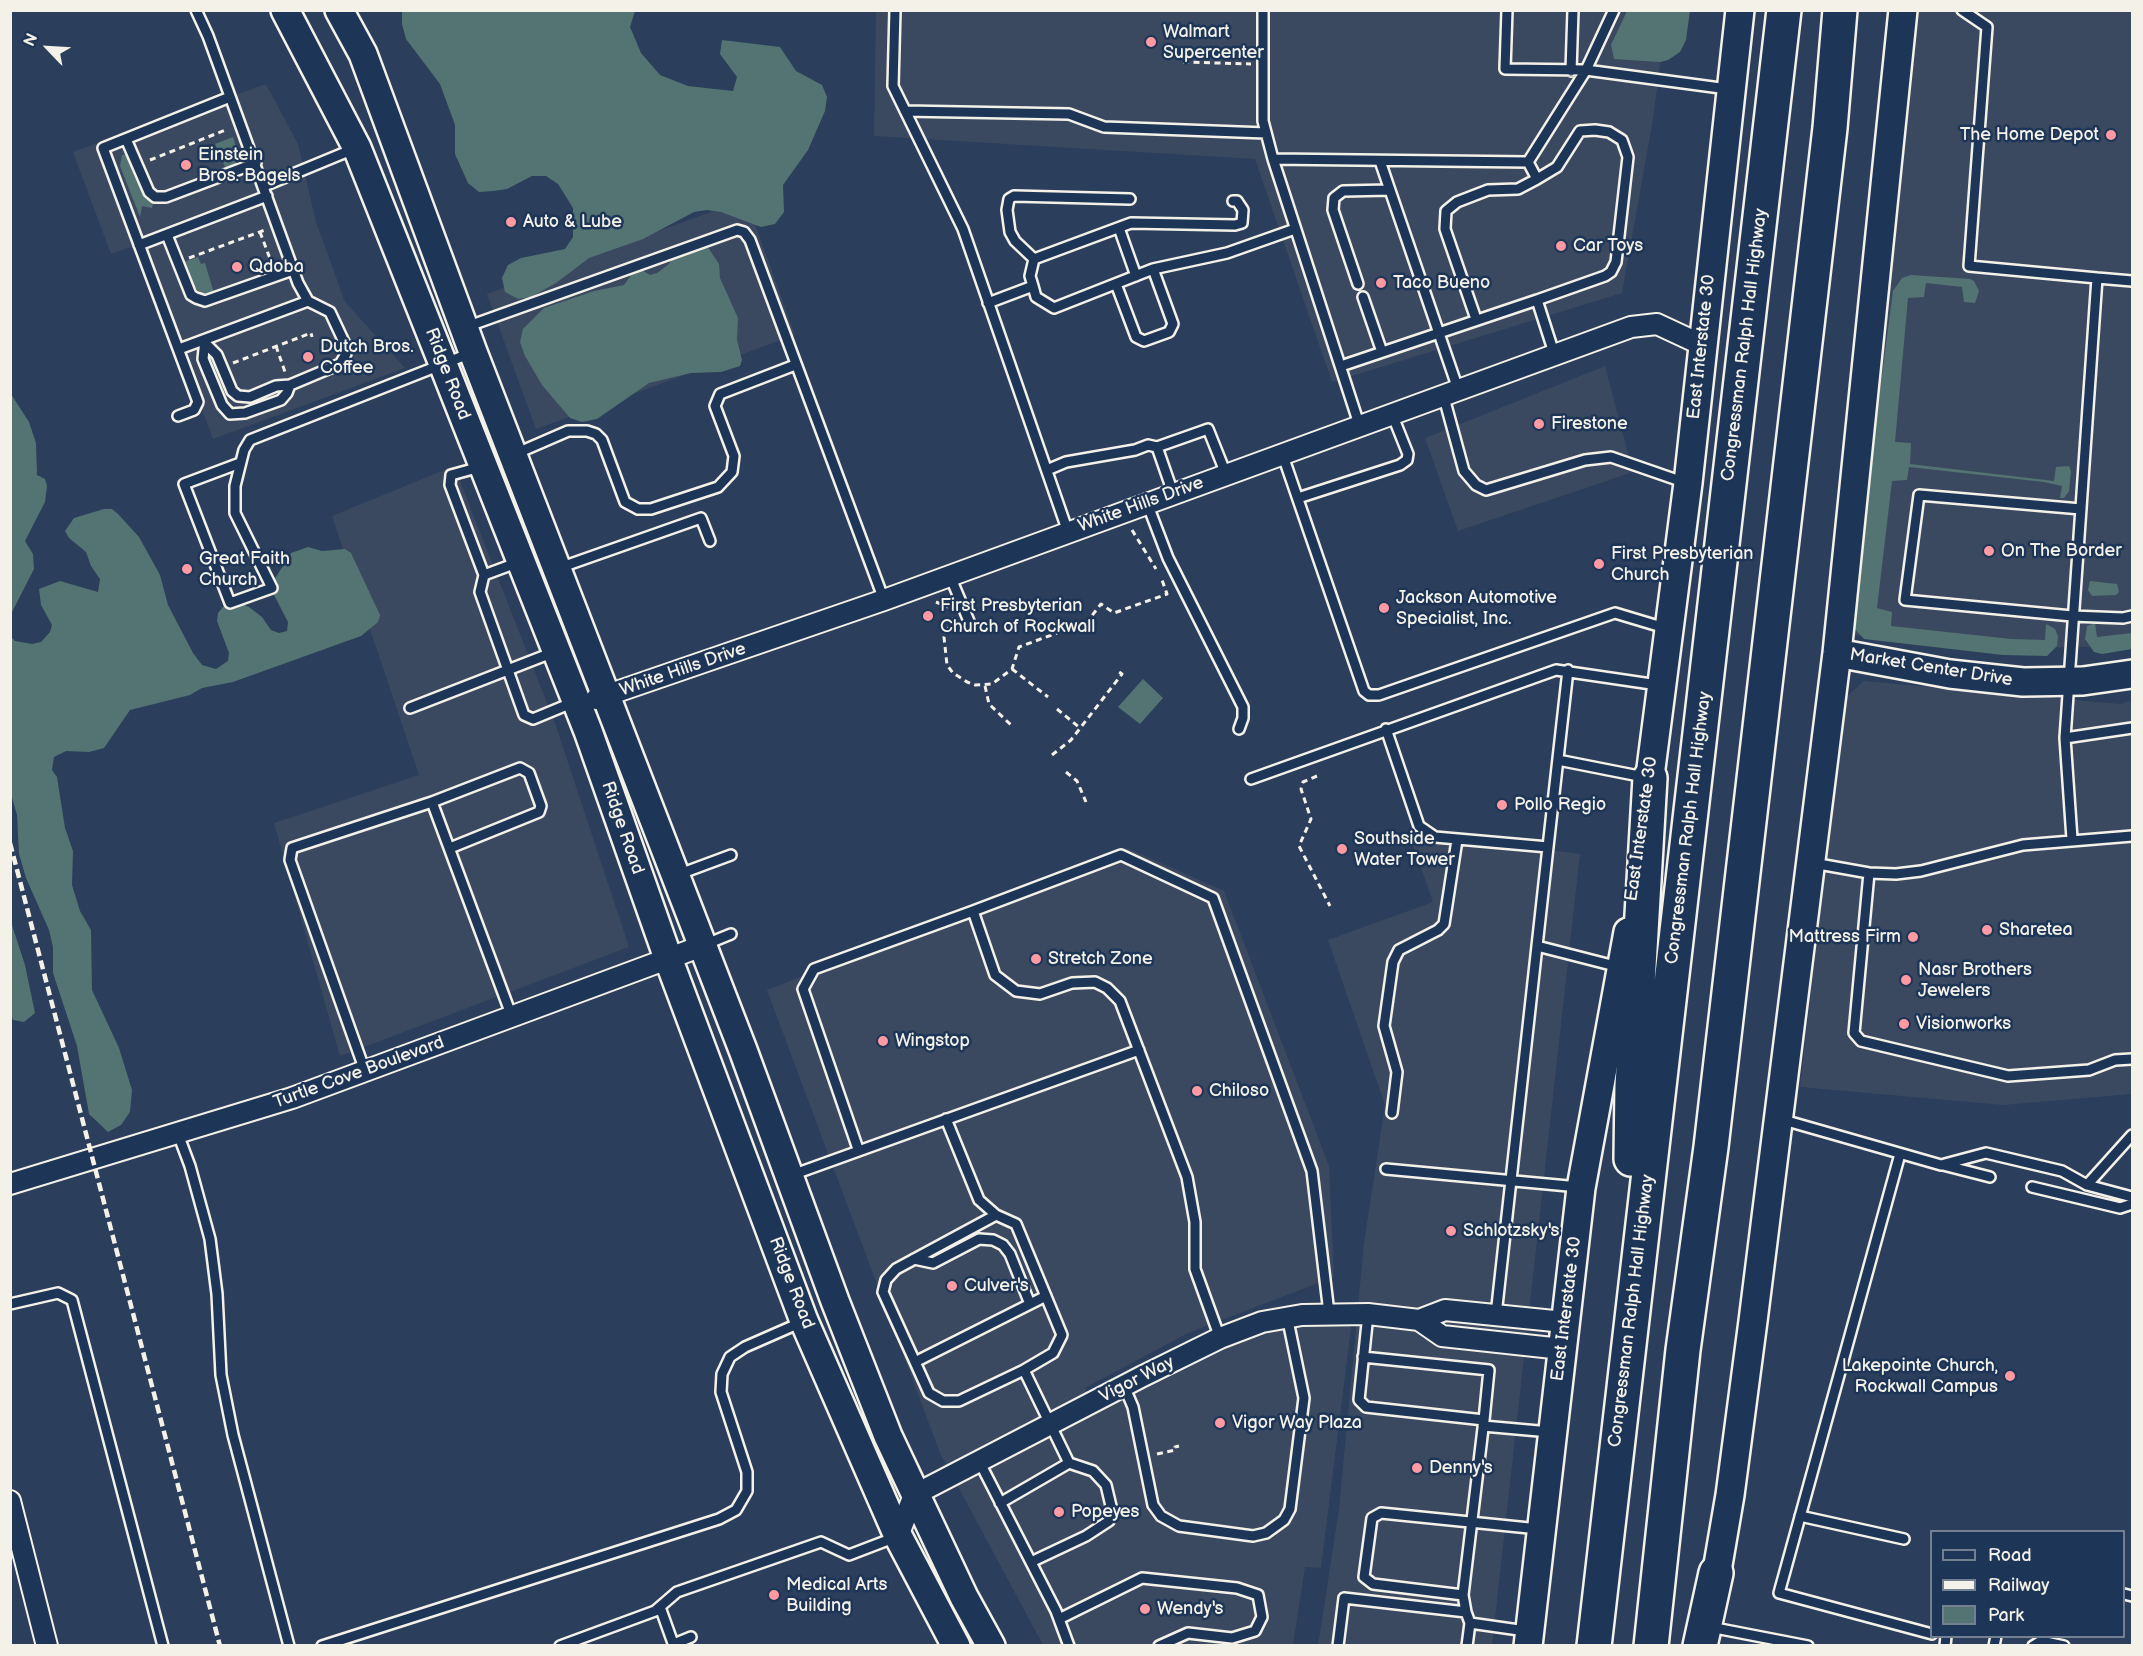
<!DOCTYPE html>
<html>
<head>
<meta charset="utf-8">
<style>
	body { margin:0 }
	#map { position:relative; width:2143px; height:1656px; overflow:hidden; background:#2b3e5b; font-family:"Balsamiq Sans",sans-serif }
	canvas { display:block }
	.frame { position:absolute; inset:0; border:12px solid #f4f1e8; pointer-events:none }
	.legend { position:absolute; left:1930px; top:1530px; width:195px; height:108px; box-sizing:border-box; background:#1d3557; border:2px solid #738091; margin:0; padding:8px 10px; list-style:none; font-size:18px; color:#f4f1e8 }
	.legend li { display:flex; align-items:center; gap:12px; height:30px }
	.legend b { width:30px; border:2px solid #738091 }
	.north { position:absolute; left:18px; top:18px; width:60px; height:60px; -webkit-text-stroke:4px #1d3557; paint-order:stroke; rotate:295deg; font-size:16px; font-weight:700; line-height:24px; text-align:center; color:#f4f1e8 }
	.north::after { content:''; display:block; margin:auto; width:21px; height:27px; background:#f4f1e8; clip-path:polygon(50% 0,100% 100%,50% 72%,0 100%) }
</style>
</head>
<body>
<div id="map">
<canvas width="2143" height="1656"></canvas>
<div class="frame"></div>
<ul class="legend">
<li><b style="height:8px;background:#1d3557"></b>Road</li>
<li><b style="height:8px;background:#f4f1e8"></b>Railway</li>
<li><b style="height:16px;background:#537473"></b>Park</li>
</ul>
<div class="north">N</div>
</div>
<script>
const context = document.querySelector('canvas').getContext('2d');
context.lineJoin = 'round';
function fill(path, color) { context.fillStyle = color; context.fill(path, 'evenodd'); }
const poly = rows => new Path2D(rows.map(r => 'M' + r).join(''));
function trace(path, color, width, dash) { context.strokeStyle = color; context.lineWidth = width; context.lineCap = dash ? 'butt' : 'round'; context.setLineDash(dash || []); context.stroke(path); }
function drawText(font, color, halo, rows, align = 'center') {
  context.font = font + ' "Balsamiq Sans",sans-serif'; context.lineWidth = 5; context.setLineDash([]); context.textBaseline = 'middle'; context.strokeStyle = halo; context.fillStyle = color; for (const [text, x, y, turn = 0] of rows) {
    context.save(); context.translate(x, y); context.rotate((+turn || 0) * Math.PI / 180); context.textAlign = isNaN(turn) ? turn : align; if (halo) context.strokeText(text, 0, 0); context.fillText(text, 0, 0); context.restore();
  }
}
fill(poly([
	[876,11,1667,11,1653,119,1622,293,1332,382,1255,159,874,136],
	[1917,11,2132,11,2132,646,2022,648,1849,635],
	[266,84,298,144,316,222,345,302,405,368,213,439,140,244,111,254,73,152],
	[746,199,795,335,536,429,487,294],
	[1605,366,1633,472,1458,531,1425,438],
	[454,466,556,726,629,947,340,1056,274,823,419,775,332,516],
	[1864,681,2120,704,2132,700,2132,1094,2003,1105,1800,1087,1845,698],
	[1408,831,1580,854,1492,1645,1318,1646,1339,1509,1364,1243,1385,1105,1328,940,1433,902],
	[1127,848,1224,891,1329,1166,1334,1277,1188,1333,1085,1388,1095,1412,1236,1342,1264,1331,1292,1325,1352,1320,1321,1568,1305,1567,1293,1645,1043,1645,940,1453,767,990]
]), '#3b4960');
fill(poly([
	[402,11,635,11,630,27,641,53,660,75,688,86,733,91,737,77,720,54,722,40,780,47,796,71,822,85,827,97,825,111,808,150,783,185,784,212,775,224,761,227,721,212,707,210,694,212,643,239,589,258,556,283,531,297,518,299,505,292,502,278,508,265,521,258,565,249,573,237,573,208,558,184,546,176,532,176,507,189,493,191,479,192,468,183,455,154,455,125,440,84,406,39,402,24],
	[1627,11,1690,11,1686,40,1680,52,1668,60,1660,62,1614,59,1611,45],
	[233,137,239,156,235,164,226,169,215,144],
	[127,154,143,194,153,203,152,208,142,206,140,217,120,166,122,155],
	[686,241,707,246,719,264,720,278,738,318,737,340,742,360,740,366,721,372,691,373,649,383,597,419,582,422,570,418,542,385,525,356,520,342,523,329,544,308,594,291,624,285,637,267,650,275,657,273,669,264,680,245],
	[198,257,201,264,205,263,214,293,202,294,192,285,184,262],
	[1911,275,1970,279,1974,281,1979,291,1975,303,1964,302,1962,287,1926,283,1924,297,1908,298,1895,442,1911,443,1910,464,2054,481,2056,467,2069,466,2071,471,2069,491,2064,498,2060,498,2062,486,2044,482,1909,467,1907,480,1892,481,1877,608,1892,612,1891,626,2011,639,2045,640,2046,624,2055,629,2058,636,2057,646,2047,656,2003,655,1864,639,1851,625,1853,555,1874,436,1893,291,1902,278],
	[11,394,29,422,36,443,37,475,45,479,47,486,45,502,25,541,33,554,34,569,11,614],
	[104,509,112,509,118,514,139,537,160,575,168,605,193,653,202,665,216,669,228,661,229,653,217,621,218,613,228,601,236,601,249,607,262,617,271,630,279,633,287,631,288,622,274,595,274,580,291,553,308,547,322,551,345,549,351,553,380,615,378,622,361,636,233,682,202,688,190,695,130,710,104,748,89,752,66,751,54,757,52,770,57,777,65,828,73,851,72,885,80,911,91,930,92,990,119,1048,132,1090,130,1112,121,1125,108,1132,89,1114,77,1046,53,973,53,947,49,930,26,878,19,854,17,815,11,794,11,637,15,641,32,644,41,642,50,632,52,625,41,605,39,589,60,581,98,592,100,579,91,566,86,552,69,538,65,531,74,518],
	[2090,581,2117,584,2119,592,2116,595,2092,596,2088,590],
	[2095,623,2097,637,2132,633,2132,649,2102,654,2094,652,2085,639,2087,626],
	[1143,679,1163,698,1140,724,1118,707],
	[10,919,25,965,35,1013,24,1022,13,1020,11,1014]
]), '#537473');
const lane = poly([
	[196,10,208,36,298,283,308,301,330,312,345,344,346,354,340,364,290,385,287,393,281,400,245,413,230,414,222,405,203,359,205,340],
	[895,10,893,86,963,229,1068,532],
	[1263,10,1263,121,1273,159,1359,424],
	[1507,10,1505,69,1586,70],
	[1614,10,1586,70,1728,89],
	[1962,10,1987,27,1969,266,2097,278,2065,738,2072,839],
	[1571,71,1573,10],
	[905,111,1069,114,1104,127,1266,133],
	[126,139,149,192,155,197,166,197,256,163],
	[1273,159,1528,162,1586,70],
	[1380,161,1458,389],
	[1528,162,1537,179,1557,167,1580,131,1595,130,1609,132,1622,140,1628,157,1616,262,1611,272,1605,276,1537,300],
	[264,186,356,148],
	[1119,228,1136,276],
	[167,235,191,295,196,298,205,301,293,270],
	[139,245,267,196],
	[1034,259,1015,241,1010,232,1007,210,1009,199,1014,196,1130,199],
	[2097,278,2132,281],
	[1116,284,1136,337,1144,341,1169,332,1173,324,1153,269],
	[1358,284,1333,210,1334,198,1343,191,1390,190],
	[1033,286,1030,276,1034,259,1131,223,1235,225,1242,223,1243,210,1237,201,1233,201],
	[1363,297,1382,352],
	[988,303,1033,286,1036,297,1054,308,1153,269,1227,253,1295,229],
	[1476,319,1445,229,1446,211,1457,202,1488,190,1518,189,1537,179],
	[466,327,737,230,744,232,750,240,884,600],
	[206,344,217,355,232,391,238,396,250,397,276,386,290,385],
	[179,349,308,301],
	[1341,366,1537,300,1554,353],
	[1443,394,1464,471,1476,485,1486,490,1585,460,1611,457,1686,483],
	[178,416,194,410,198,402,103,148,230,97],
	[1282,453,1364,691,1369,695,1379,695,1615,613,1665,628],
	[515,454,568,431,587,431,596,434,602,440,625,502,638,509,651,509,718,487,732,472,734,456,715,406,720,394,795,365],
	[240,463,184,484,230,603,272,588,235,513,235,486,244,450,250,440,471,353],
	[480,467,451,475,450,485,484,575,480,592,524,715,533,719,574,702],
	[1047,470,1066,462,1135,450,1148,445,1157,447],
	[1173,493,1157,447,1208,429,1226,474],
	[1298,498,1400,465,1407,460,1408,454,1392,414],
	[1147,503,1168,558,1243,707,1243,718,1239,729],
	[2081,509,1919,495,1905,600,2072,616,2123,618,2132,616],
	[559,568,701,518,710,541],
	[484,575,519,562],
	[950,576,971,626],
	[410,708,554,652],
	[1386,729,1419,826,1435,837,1548,847,1568,670],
	[2065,738,2132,728],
	[1558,760,1644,777],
	[1251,779,1556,670,1658,685],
	[432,802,520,768,529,773,541,806,539,812,450,848],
	[1813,863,1869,873,1896,874,1921,871,2023,845,2132,836],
	[1869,873,1854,1033,1861,1041,2008,1076,2089,1070,2115,1060,2132,1059],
	[677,875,731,855],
	[704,945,731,934],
	[1537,946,1619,967],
	[365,1071,290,860,292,848,432,802,512,1017],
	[1392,1113,1397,1072,1384,1026,1393,962,1399,950,1438,930,1444,924,1457,840],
	[946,1119,979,1200,996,1215,1016,1224,1062,1335,1053,1353,1024,1370,1069,1463],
	[1780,1119,1941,1165,1986,1153,2062,1171,2087,1185,2132,1135],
	[178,1134,190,1166,210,1239,217,1294,221,1375,233,1435,289,1646],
	[858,1149,803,989,814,969,973,911],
	[1900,1154,1779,1593,1932,1634],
	[1943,1165,1990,1177],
	[1386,1169,1579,1187],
	[792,1175,1139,1050],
	[2087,1185,2132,1197],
	[2032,1187,2120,1208,2132,1204],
	[914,1259,933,1263,979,1239,993,1240,1003,1245,1010,1254,1030,1304],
	[10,1304,58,1293,72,1300,163,1646],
	[1368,1314,1359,1400,1366,1407,1484,1420,1463,1595,1466,1612],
	[1496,1315,1548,847],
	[1220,1338,1195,1269,1195,1222,1187,1177,1120,1001,1107,988,1095,982,1072,983,1040,994,1016,991,995,975,973,911,1121,855,1213,898,1312,1171,1329,1313],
	[1363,1357,1489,1370,1484,1420],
	[915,1362,883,1292,886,1280,896,1269,996,1215],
	[1024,1370,959,1401,943,1401,929,1393,915,1362,1046,1296],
	[1124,1386,1133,1407,1153,1505,1161,1516,1179,1526,1253,1536,1266,1533,1284,1520,1290,1509,1304,1398,1287,1316],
	[1483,1426,1550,1432],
	[979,1461,1056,1611,1069,1646],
	[1000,1503,1069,1463,1093,1471,1106,1485,1111,1506,1109,1521,1086,1536,1031,1562],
	[1800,1516,1904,1539],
	[2124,1594,2132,1596],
	[1463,1595,1373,1584,1364,1577,1372,1518,1381,1513,1539,1529],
	[660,1607,674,1646],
	[1059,1619,1142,1578,1237,1588,1258,1595,1262,1617,1255,1631,1232,1638,1188,1633,1159,1646],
	[1470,1623,1526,1631],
	[1710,1627,1808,1646],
	[674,1644,691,1637],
	[322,1646,719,1519,736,1510,747,1491,747,1472,721,1392,722,1374,730,1357,745,1347,802,1322],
	[560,1646,655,1611,677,1592,821,1542,849,1555,896,1537],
	[1338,1646,1344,1598,1466,1612,1470,1623,1467,1646],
	[1945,1646,1946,1636],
	[1994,1646,1996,1636],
	[2033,1646,2041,1641,2064,1646]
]);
const street = poly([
	[596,699,884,600,1631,327,1657,324,1702,345],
	[10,1184,292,1098,702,946],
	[1419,1320,1445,1310,1564,1322],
	[10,1501,47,1646],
	[898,1536,914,1495,1141,1377,1220,1338,1262,1322,1302,1315,1368,1314,1419,1320,1442,1336,1562,1349]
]);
const secondary = poly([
	[285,10,357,148,443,364,588,731,668,958,804,1321,898,1536,956,1646],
	[339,10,363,54,473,352,743,1050,835,1301,888,1436,964,1597,991,1646],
	[1837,653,1950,674,2023,682,2083,681,2132,674],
	[1647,799,1688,483,1740,10],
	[1713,1594,1730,1495,1753,1321,1837,653,1903,10],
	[1528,1646,1581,1188,1628,932]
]);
const highway = poly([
	[1631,1159,1632,1086,1650,778],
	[1594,1646,1784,10],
	[1651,1646,1683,1350,1711,1147,1830,128,1840,10],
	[1700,1646,1716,1573]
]);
trace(lane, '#f4f1e8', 14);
trace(street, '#f4f1e8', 24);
trace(secondary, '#f4f1e8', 32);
trace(highway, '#f4f1e8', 38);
trace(poly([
	[1183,62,1251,64],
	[150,160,228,129],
	[260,232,269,256,265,257],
	[189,258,265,230],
	[276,346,285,372],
	[233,363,311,333,312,337],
	[1132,530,1156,569],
	[936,602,948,607],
	[954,618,944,637,947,665,953,673,967,682,975,685,992,684,1012,669,1019,647,1087,622,1101,604,1114,613,1167,594,1162,580],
	[1012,669,1048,697],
	[985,686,989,704,1011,725],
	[1057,709,1080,728],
	[1052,755,1071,740,1122,674,1116,670],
	[1066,772,1077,781,1086,802],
	[1317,776,1303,782,1301,789,1311,819,1299,846,1330,906],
	[1157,1454,1175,1450,1175,1447,1179,1446]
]), '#f4f1e8', 3, [6, 4.5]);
trace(lane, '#1d3557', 9);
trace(street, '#1d3557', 20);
trace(secondary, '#1d3557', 27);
trace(highway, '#1d3557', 33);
trace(poly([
	[10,843,220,1646]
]), '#f4f1e8', 4.5, [9, 4.5]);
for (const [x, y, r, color] of [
	[1151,42,6,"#ff9aa2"],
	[2111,135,6,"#ff9aa2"],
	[186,165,6,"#ff9aa2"],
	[511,222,6,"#ff9aa2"],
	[1561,246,6,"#ff9aa2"],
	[237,267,6,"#ff9aa2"],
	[1381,283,6,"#ff9aa2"],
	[308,357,6,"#ff9aa2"],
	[1539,424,6,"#ff9aa2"],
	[1989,551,6,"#ff9aa2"],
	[1599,564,6,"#ff9aa2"],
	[187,569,6,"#ff9aa2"],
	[1384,608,6,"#ff9aa2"],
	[928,616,6,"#ff9aa2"],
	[1502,805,6,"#ff9aa2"],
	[1342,849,6,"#ff9aa2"],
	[1987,930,6,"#ff9aa2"],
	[1913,937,6,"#ff9aa2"],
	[1036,959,6,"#ff9aa2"],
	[1906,980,6,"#ff9aa2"],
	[1904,1024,6,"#ff9aa2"],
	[883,1041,6,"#ff9aa2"],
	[1197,1091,6,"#ff9aa2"],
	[1451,1231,6,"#ff9aa2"],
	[952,1286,6,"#ff9aa2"],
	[2010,1376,6,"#ff9aa2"],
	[1220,1423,6,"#ff9aa2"],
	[1417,1468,6,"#ff9aa2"],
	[1059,1512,6,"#ff9aa2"],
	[774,1595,6,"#ff9aa2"],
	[1145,1609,6,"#ff9aa2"]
]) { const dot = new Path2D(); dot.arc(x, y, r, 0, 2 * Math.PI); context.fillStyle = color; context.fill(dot); trace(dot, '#1d3557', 2); }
drawText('18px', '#f4f1e8', '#1d3557', [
	["Walmart",1163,32],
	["Supercenter",1163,53],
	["The Home Depot",2099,135,"right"],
	["Einstein",198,155],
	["Bros. Bagels",198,176],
	["Auto & Lube",523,222],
	["Car Toys",1573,246],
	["Qdoba",249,267],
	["Taco Bueno",1393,283],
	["Dutch Bros.",320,347],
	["Coffee",320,368],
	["Firestone",1551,424],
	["On The Border",2001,551],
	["First Presbyterian",1611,554],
	["Church",1611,575],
	["Great Faith",199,559],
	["Church",199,580],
	["Jackson Automotive",1396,598],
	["Specialist, Inc.",1396,619],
	["First Presbyterian",940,606],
	["Church of Rockwall",940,627],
	["Pollo Regio",1514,805],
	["Southside",1354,839],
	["Water Tower",1354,860],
	["Sharetea",1999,930],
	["Mattress Firm",1901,937,"right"],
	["Stretch Zone",1048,959],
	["Nasr Brothers",1918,970],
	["Jewelers",1918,991],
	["Visionworks",1916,1024],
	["Wingstop",895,1041],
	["Chiloso",1209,1091],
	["Schlotzsky's",1463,1231],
	["Culver's",964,1286],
	["Lakepointe Church,",1998,1366,"right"],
	["Rockwall Campus",1998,1387,"right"],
	["Vigor Way Plaza",1232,1423],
	["Denny's",1429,1468],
	["Popeyes",1071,1512],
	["Medical Arts",786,1585],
	["Building",786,1606],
	["Wendy's",1157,1609]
], 'left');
drawText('18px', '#f4f1e8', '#1d3557', [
	["Congressman Ralph Hall Highway",1745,345,-83],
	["East Interstate 30",1702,347,-84],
	["Ridge Road",447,374,69],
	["White Hills Drive",1141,505,-20],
	["Market Center Drive",1931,668,9],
	["White Hills Drive",683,670,-19],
	["Ridge Road",622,828,71],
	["Congressman Ralph Hall Highway",1689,828,-83],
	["East Interstate 30",1642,829,-82],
	["Turtle Cove Boulevard",359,1073,-20],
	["Ridge Road",791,1283,69],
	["East Interstate 30",1567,1309,-83],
	["Congressman Ralph Hall Highway",1632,1311,-83],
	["Vigor Way",1137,1380,-27]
]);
</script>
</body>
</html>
